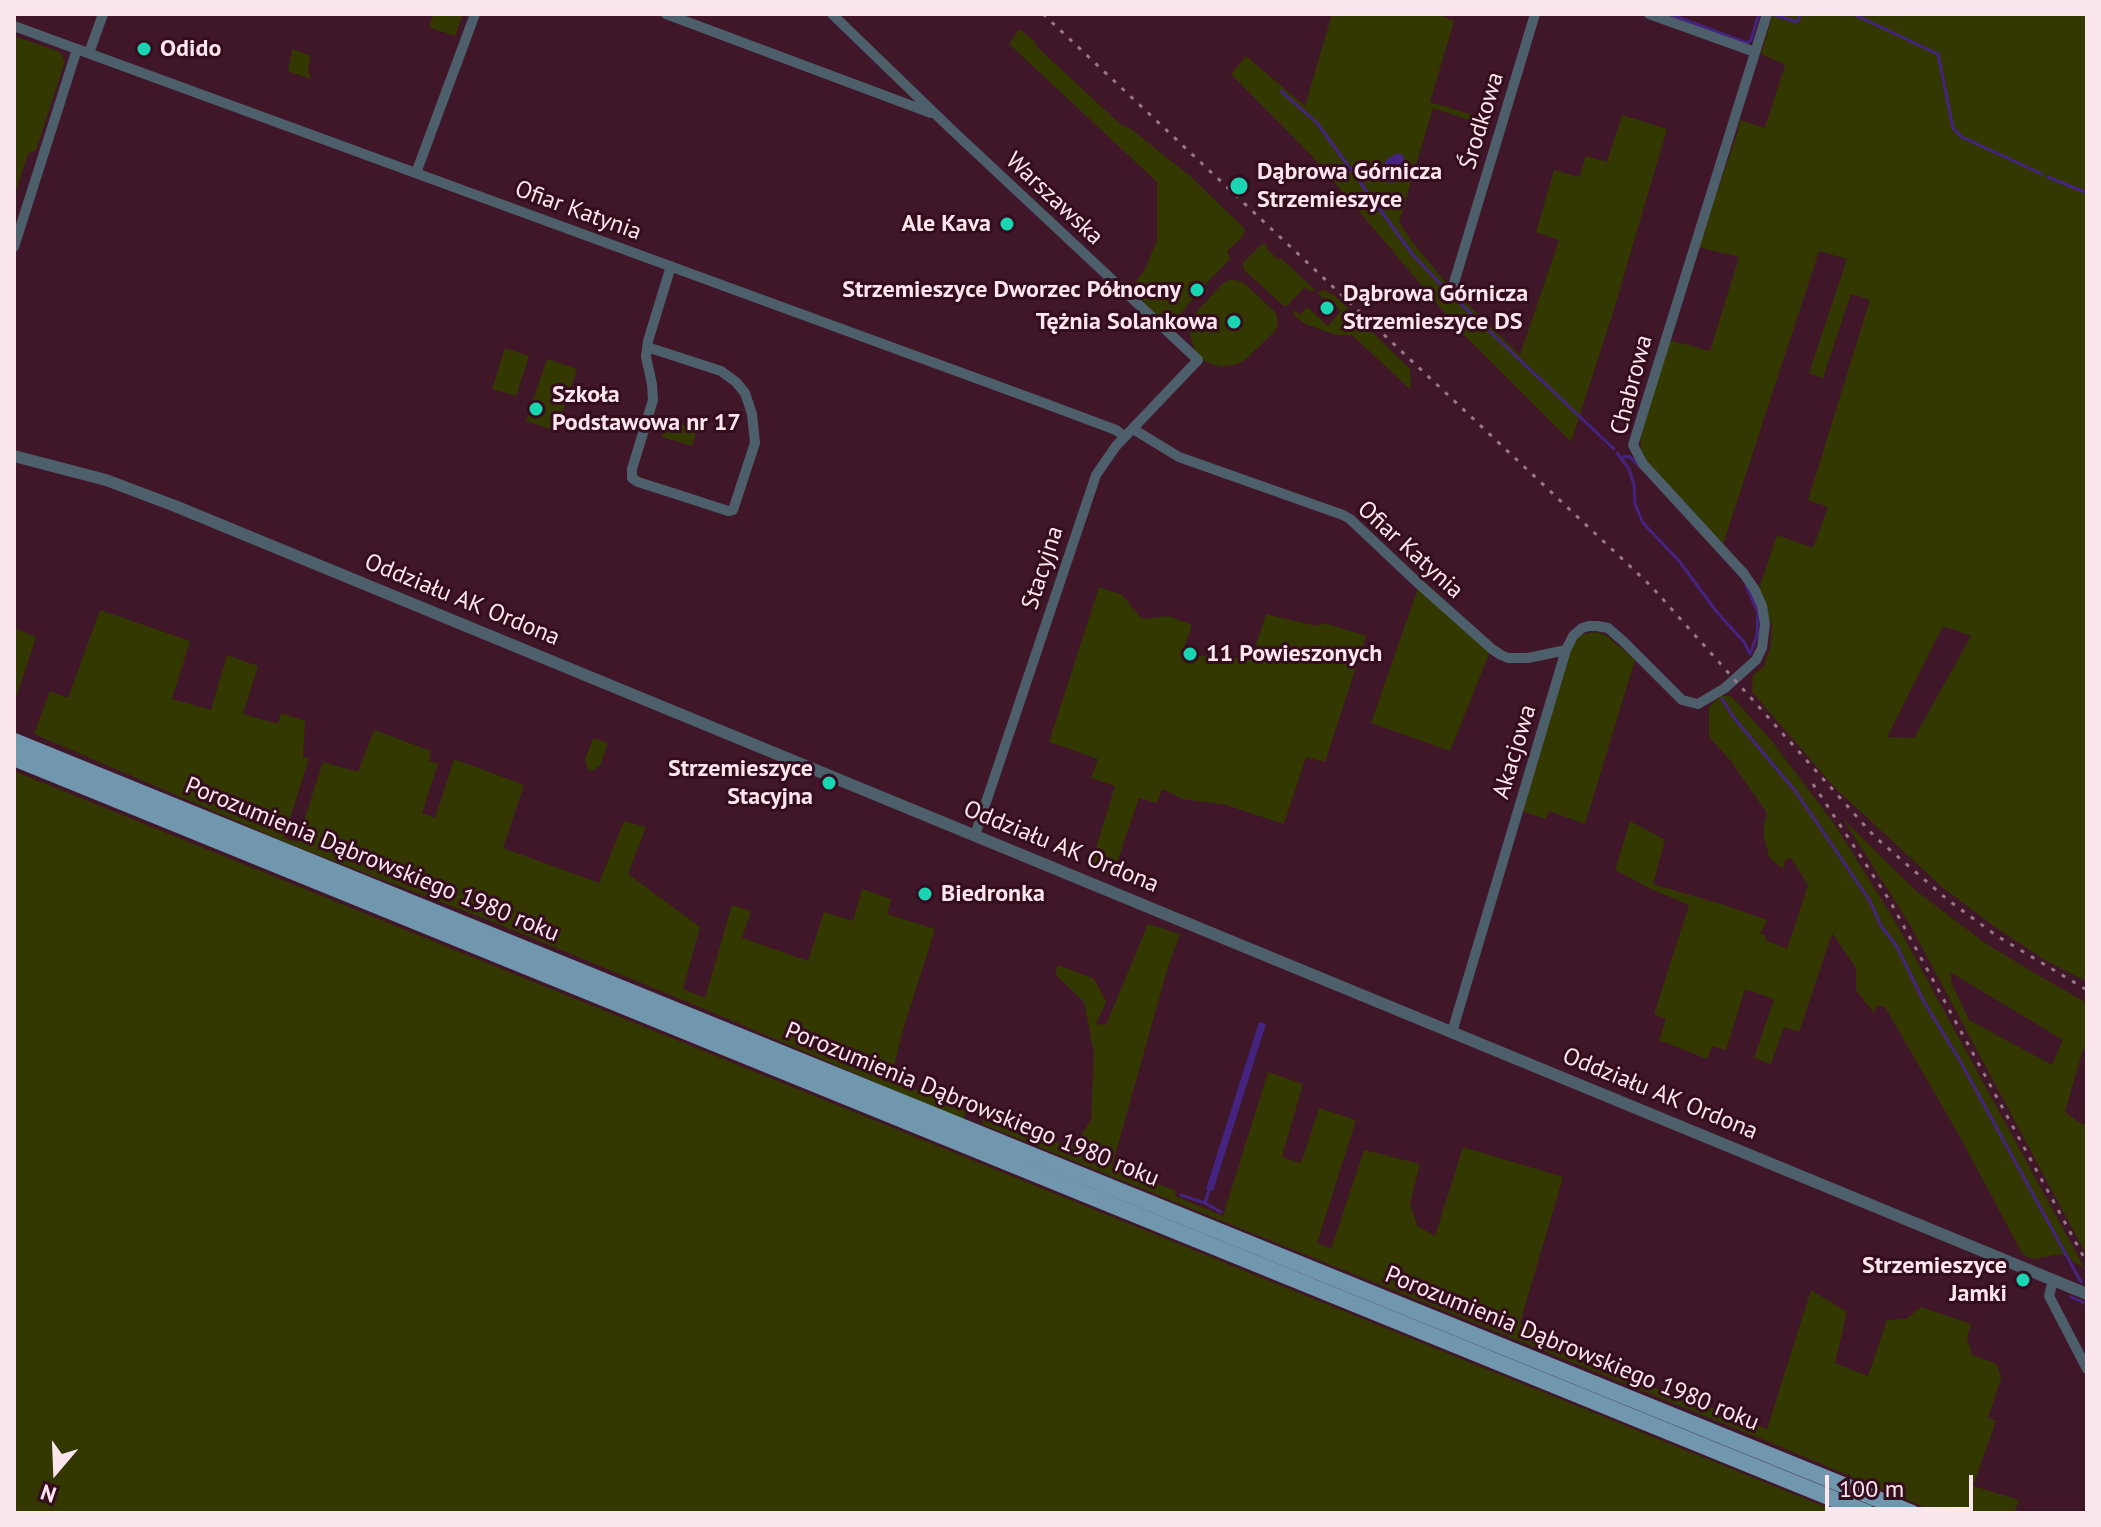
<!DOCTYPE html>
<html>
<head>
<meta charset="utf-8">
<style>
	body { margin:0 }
	#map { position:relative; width:2101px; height:1527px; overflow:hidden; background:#3f1729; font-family:"PT Sans",sans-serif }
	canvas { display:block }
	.frame { position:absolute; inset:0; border:16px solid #fce6ed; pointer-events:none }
	.north { position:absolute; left:16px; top:1431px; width:80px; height:80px; -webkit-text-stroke:6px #340d1f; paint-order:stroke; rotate:199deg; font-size:22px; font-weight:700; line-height:32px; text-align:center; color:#fce6ed }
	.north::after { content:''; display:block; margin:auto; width:28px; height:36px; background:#fce6ed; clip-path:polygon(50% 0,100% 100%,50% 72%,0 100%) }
	.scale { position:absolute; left:1825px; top:1475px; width:148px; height:36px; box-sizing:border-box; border:4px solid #fce6ed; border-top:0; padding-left:10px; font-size:24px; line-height:28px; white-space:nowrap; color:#fce6ed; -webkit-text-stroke:6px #340d1f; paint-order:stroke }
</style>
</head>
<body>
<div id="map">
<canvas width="2101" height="1527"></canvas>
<div class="frame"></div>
<div class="north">N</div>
<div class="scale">100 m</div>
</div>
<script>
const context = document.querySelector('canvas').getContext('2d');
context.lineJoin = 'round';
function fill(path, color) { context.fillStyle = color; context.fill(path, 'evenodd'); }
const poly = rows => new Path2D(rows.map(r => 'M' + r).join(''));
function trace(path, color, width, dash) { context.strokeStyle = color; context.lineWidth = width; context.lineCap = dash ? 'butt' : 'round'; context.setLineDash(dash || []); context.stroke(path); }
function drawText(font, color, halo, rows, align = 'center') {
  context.font = font + ' "PT Sans",sans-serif'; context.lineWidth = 6; context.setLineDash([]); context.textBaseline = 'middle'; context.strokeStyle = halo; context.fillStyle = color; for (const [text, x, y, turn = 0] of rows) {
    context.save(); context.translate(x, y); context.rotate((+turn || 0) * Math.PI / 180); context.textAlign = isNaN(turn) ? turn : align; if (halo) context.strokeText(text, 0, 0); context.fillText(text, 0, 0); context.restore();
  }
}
fill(poly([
	[433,14,463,14,455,36,429,27],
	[1332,14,1437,14,1454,21,1430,102,1473,115,1472,121,1433,108,1399,222,1413,243,1449,286,1520,355,1559,240,1536,232,1554,170,1579,177,1586,156,1607,162,1622,115,1667,129,1614,309,1571,442,1462,333,1312,156,1231,74,1246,56,1305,106],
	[1773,14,2087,14,2087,982,2045,960,1995,927,1942,887,1835,788,1752,692,1753,675,1764,666,1771,645,1772,625,1759,588,1777,535,1813,548,1828,507,1808,500,1870,300,1851,294,1823,378,1809,373,1847,259,1819,251,1723,544,1647,461,1641,450,1640,435,1669,340,1710,351,1739,257,1698,247,1738,131,1740,120,1765,128,1785,65,1761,54],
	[1943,626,1971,636,1914,738,1887,737],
	[1018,30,1022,31,1037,44,1036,46,1120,124,1132,130,1190,176,1244,228,1245,231,1243,236,1227,251,1230,259,1198,292,1178,317,1171,320,1160,319,1131,288,1144,271,1157,240,1157,182,1009,44],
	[14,36,60,52,65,61,36,150,28,154,14,197],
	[292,49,311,56,308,70,311,79,288,71],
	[1262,244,1265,244,1268,246,1267,249,1279,260,1281,258,1318,293,1323,290,1334,295,1410,369,1411,390,1352,335,1336,335,1305,324,1293,314,1294,310,1300,315,1307,307,1328,326,1341,311,1329,299,1326,301,1314,290,1311,292,1305,287,1288,305,1284,306,1244,270,1243,263],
	[1231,279,1243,282,1276,313,1278,323,1275,331,1246,359,1238,364,1221,367,1206,362,1195,351,1190,335,1190,326,1198,310,1222,284],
	[505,348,529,356,516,396,492,389],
	[547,359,577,369,556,431,526,421],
	[689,415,700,419,692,446,662,437,667,420,685,425],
	[1421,579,1493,644,1450,751,1371,723],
	[1099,587,1122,595,1142,619,1168,616,1192,625,1182,653,1191,657,1215,655,1251,660,1266,614,1316,626,1325,623,1366,636,1325,762,1306,757,1284,824,1226,805,1183,799,1162,789,1157,803,1139,798,1112,877,1090,867,1115,786,1091,778,1098,759,1049,742],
	[100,610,190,641,172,699,211,710,227,655,258,666,243,714,278,724,281,713,305,721,303,757,309,758,284,838,297,842,323,762,358,772,374,730,431,751,429,761,438,764,422,813,435,818,454,759,524,785,503,848,599,883,624,821,646,827,628,874,700,927,683,989,705,998,732,905,751,911,742,938,808,961,824,912,853,921,862,889,891,899,887,914,935,929,902,1033,891,1079,967,1111,963,1120,726,1018,498,924,297,847,34,734,50,691,68,698],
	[14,628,36,637,14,704],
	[1597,632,1607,636,1635,660,1585,824,1549,811,1546,819,1521,811,1569,654,1577,639,1584,634],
	[1721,696,1731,696,1771,740,1835,825,1896,923,2085,1269,2061,1254,2033,1259,2023,1255,1960,1137,1885,1007,1877,1005,1874,1013,1856,990,1856,968,1832,933,1799,1032,1784,1027,1771,1064,1754,1058,1774,999,1745,989,1726,1050,1712,1046,1707,1059,1659,1040,1666,1019,1654,1014,1689,905,1651,889,1615,870,1630,821,1665,840,1653,884,1724,905,1767,920,1760,934,1766,936,1765,940,1787,949,1808,885,1791,858,1785,860,1783,869,1769,857,1764,836,1764,824,1767,813,1730,760,1709,737,1709,707],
	[593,738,608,743,600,766,589,772,585,760],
	[14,771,972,1160,1840,1513,14,1513],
	[1843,819,1915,890,1985,943,2036,974,2087,1003,2087,1050,2083,1049,2065,1112,2081,1124,2087,1124,2087,1256,1909,923],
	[1950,972,2063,1040,2052,1065,1969,1020,1952,984],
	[1148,924,1180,934,1168,967,1112,1166,1176,1191,1175,1196,1223,1216,1268,1072,1303,1084,1282,1157,1301,1163,1319,1108,1356,1120,1317,1243,1331,1249,1364,1150,1420,1164,1410,1203,1417,1226,1435,1236,1463,1147,1563,1177,1520,1323,1549,1335,1604,1353,1603,1361,1643,1374,1642,1383,1721,1411,1767,1429,1811,1290,1847,1312,1835,1363,1868,1376,1887,1320,1906,1319,1921,1307,1971,1324,1967,1337,1972,1355,1997,1364,2001,1378,1988,1418,1996,1421,1973,1486,2019,1500,2014,1513,1938,1513,1764,1440,982,1124,984,1117,1008,1118,1030,1126,1062,1145,1074,1142,1082,1134,1091,1120,1094,1053,1084,1002,1055,974,1058,965,1094,979,1106,1002,1096,1024,1106,1025]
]), '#333800');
fill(poly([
	[1397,153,1403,155,1405,164,1396,182,1390,183,1382,176,1382,169,1386,160],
	[1259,1022,1266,1024,1213,1191,1206,1189]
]), '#452380');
trace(poly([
	[1669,14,1747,43,1751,40,1759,14],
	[1853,14,1938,54,1953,128,1962,137,2042,174],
	[1775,15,1797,22,1801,14],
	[1281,91,1317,123,1413,255,1447,291,1614,449],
	[2048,177,2087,193],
	[1617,453,1629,469,1634,485,1635,504,1643,523,1680,562,1716,611,1744,642,1750,654],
	[1623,458,1625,456,1630,457,1640,467],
	[1746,586,1758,612,1757,635,1750,654],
	[1722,699,1734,718,1796,792,1870,901,1880,924,1897,947,1924,1002,1959,1059,2081,1282],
	[1209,1190,1205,1203,1221,1212],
	[1181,1195,1205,1203],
	[2071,1297,2087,1304]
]), '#452380', 3);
trace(poly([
	[666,14,931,113],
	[832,14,952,130,1198,360,1116,446,1096,475,975,835],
	[1649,14,1755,52],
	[14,26,1033,399,1116,430,1125,437],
	[89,53,103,14],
	[416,173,475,14],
	[14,247,77,49],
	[1453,286,1535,14],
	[647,347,721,371,736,382,745,393,752,414,755,443,733,510,728,511,679,495,638,482,632,478,632,469,653,400,652,384,646,357,648,341,671,266],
	[1133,429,1179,457,1343,515,1350,519,1419,584,1492,649,1501,655,1508,658,1528,658,1566,650],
	[1452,1032,1566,650,1573,636,1582,628,1589,626,1597,626,1608,628,1623,641,1682,700,1698,704,1725,688,1756,660,1762,648,1765,624,1762,606,1755,590,1744,574,1643,464,1633,445,1767,14],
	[2053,1280,2049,1296,2087,1369]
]), '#4d5f6b', 10);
trace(poly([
	[14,456,106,480,175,506,2087,1294]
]), '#4d5f6b', 12);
trace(poly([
	[14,741,1912,1513],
	[14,758,1868,1513]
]), '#7097ae', 16);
trace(poly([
	[1043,14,1651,586,1875,837,1948,900,1997,936,2087,990],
	[1813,784,1890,901,2087,1263]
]), '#977885', 3, [4, 8]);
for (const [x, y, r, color] of [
	[144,49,8,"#19d5b2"],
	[1239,186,10,"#19d5b2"],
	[1007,224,8,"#19d5b2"],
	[1197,290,8,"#19d5b2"],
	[1327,308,8,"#19d5b2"],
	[1234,322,8,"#19d5b2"],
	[536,409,8,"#19d5b2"],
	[1190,654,8,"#19d5b2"],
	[829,783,8,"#19d5b2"],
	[925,894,8,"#19d5b2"],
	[2023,1280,8,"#19d5b2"]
]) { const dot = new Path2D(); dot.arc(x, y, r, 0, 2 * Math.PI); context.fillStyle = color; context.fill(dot); trace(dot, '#340d1f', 3); }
drawText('bold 24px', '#fce6ed', '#340d1f', [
	["Odido",160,49],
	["Dąbrowa Górnicza",1257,172],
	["Strzemieszyce",1257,200],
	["Ale Kava",991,224,"right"],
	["Strzemieszyce Dworzec Północny",1181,290,"right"],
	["Dąbrowa Górnicza",1343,294],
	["Strzemieszyce DS",1343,322],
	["Tężnia Solankowa",1218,322,"right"],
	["Szkoła",552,395],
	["Podstawowa nr 17",552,423],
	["11 Powieszonych",1206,654],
	["Strzemieszyce",813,769,"right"],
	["Stacyjna",813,797,"right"],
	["Biedronka",941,894],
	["Strzemieszyce",2007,1266,"right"],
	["Jamki",2007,1294,"right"]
], 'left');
drawText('24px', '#fce6ed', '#340d1f', [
	["Środkowa",1482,121,-73],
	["Warszawska",1054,199,43],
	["Ofiar Katynia",578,211,20],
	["Chabrowa",1632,385,-75],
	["Ofiar Katynia",1410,550,42],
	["Stacyjna",1043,568,-72],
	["Oddziału AK Ordona",462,600,22],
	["Akacjowa",1515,752,-73],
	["Oddziału AK Ordona",1061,847,22],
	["Porozumienia Dąbrowskiego 1980 roku",372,860,22],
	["Oddziału AK Ordona",1660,1094,22],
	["Porozumienia Dąbrowskiego 1980 roku",972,1105,22],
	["Porozumienia Dąbrowskiego 1980 roku",1572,1349,22]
]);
</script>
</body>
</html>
